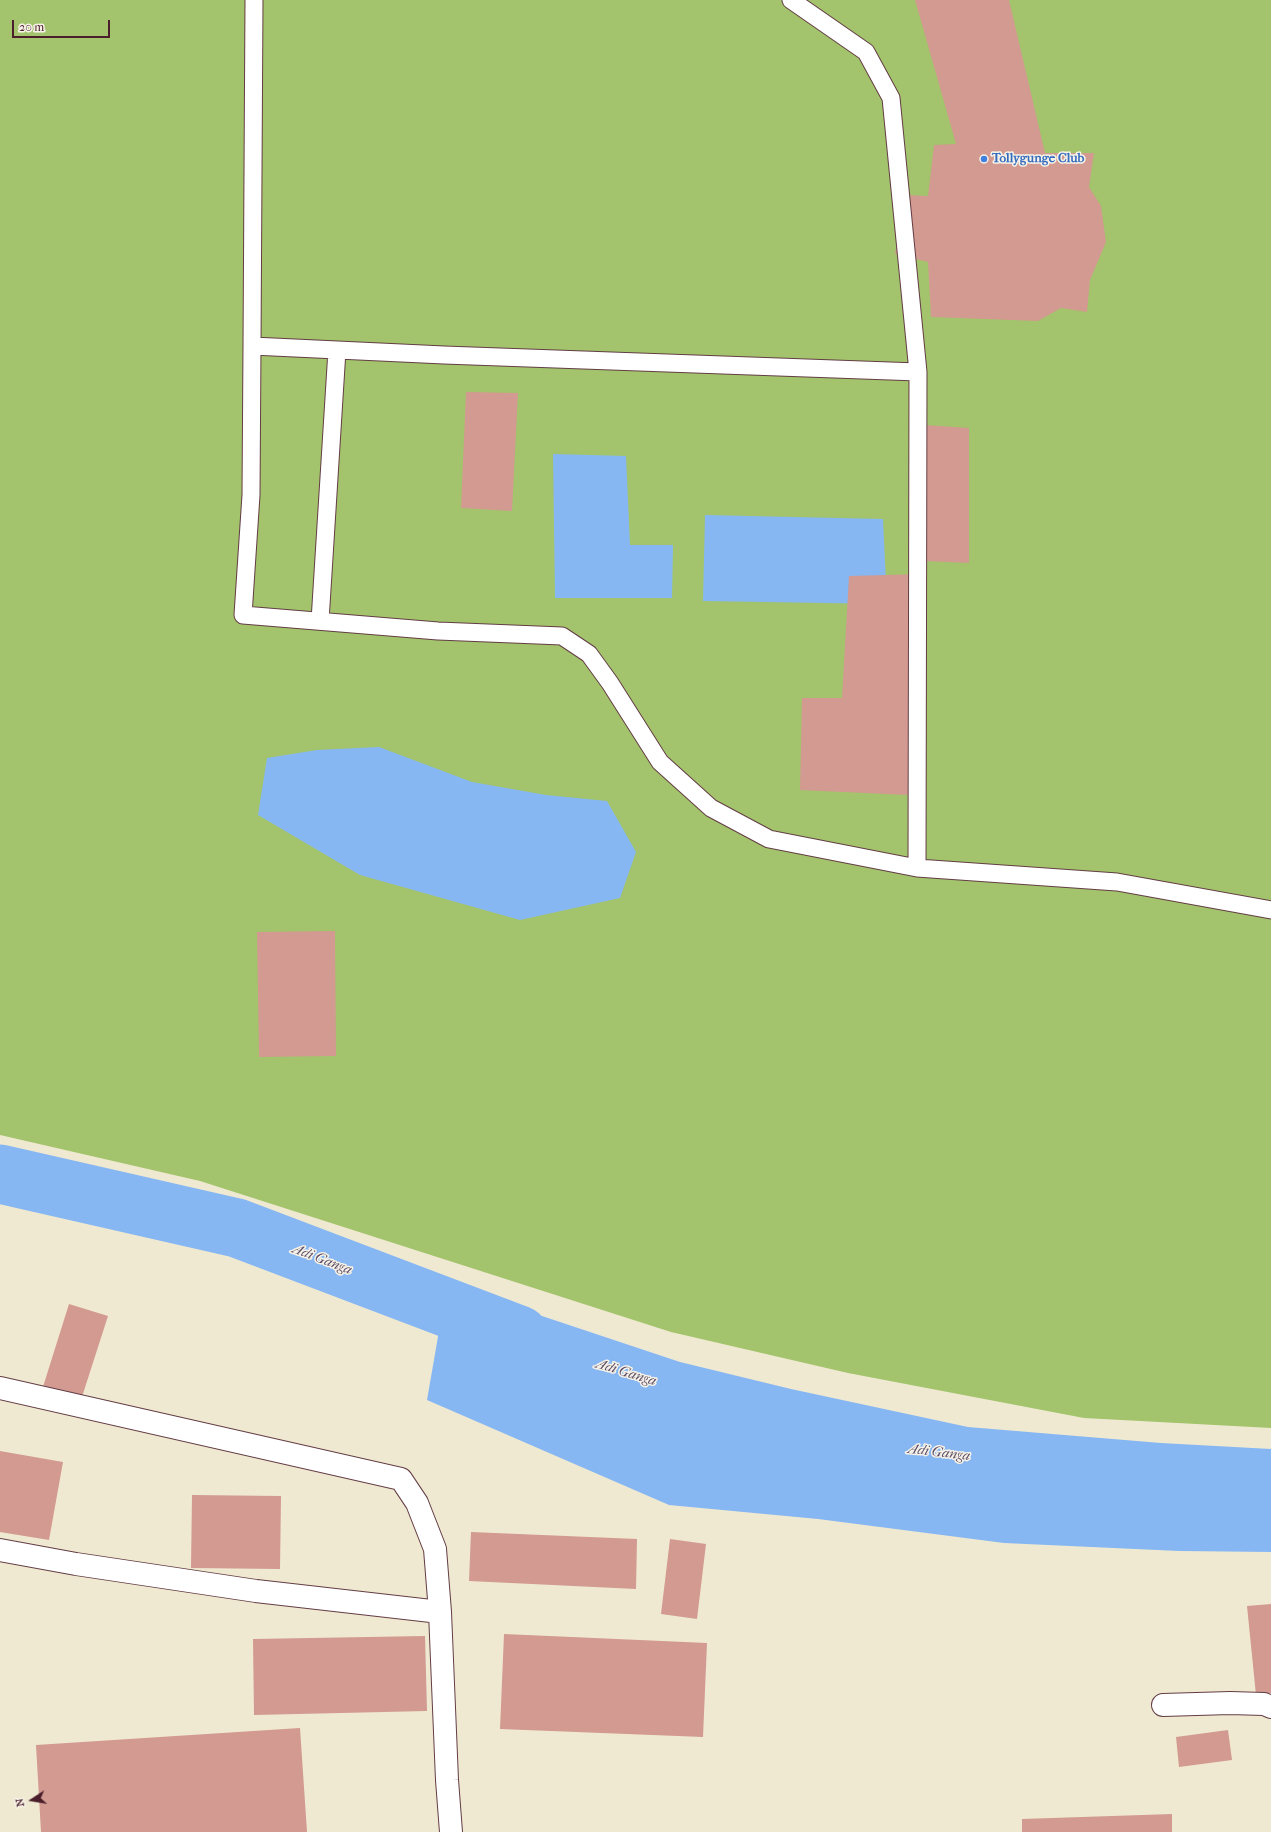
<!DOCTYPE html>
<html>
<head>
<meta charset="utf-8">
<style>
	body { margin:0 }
	#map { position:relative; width:1271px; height:1832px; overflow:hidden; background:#f0e9d2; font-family:"IM FELL French Canon",serif }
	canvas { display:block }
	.north { position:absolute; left:12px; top:1780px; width:40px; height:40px; -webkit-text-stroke:3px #f7f3e8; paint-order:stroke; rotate:258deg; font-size:11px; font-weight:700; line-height:16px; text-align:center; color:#4a1f2b }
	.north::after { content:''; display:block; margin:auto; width:14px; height:18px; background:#4a1f2b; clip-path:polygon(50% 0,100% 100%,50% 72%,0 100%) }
	.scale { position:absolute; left:12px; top:20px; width:98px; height:18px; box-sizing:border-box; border:2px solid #4a1f2b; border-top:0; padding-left:5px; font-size:12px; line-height:14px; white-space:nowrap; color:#4a1f2b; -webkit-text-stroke:3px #f7f3e8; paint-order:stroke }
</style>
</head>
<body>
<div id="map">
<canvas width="1271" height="1832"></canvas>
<div class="north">N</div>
<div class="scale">20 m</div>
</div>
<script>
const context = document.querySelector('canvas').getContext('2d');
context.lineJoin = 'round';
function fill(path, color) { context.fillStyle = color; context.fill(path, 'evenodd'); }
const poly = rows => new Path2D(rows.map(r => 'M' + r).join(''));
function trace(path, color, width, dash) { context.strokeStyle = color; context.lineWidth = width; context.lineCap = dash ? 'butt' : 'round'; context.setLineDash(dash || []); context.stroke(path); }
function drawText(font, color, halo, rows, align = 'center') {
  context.font = font + ' "IM FELL French Canon",serif'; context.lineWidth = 3; context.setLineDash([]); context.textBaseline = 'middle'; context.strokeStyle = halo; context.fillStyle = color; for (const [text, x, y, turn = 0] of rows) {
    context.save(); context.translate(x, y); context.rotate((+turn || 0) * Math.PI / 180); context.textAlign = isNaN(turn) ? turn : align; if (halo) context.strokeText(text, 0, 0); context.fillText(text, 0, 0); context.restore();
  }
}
fill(poly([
	[0,0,1271,0,1271,1428,1084,1418,848,1373,671,1332,200,1181,0,1135]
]), '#a3c46c');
fill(poly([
	[553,454,626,456,630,545,673,545,672,598,555,598],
	[705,515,883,519,887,604,703,601],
	[379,747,472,782,546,795,607,801,636,852,620,898,520,920,360,875,258,815,267,758,317,750],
	[448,1279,539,1315,680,1362,791,1389,968,1427,1161,1443,1271,1449,1271,1552,1179,1551,1004,1543,818,1519,669,1505,427,1400]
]), '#86b7f2');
trace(poly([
	[0,1174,237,1228,519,1335]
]), '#86b7f2', 59);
fill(poly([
	[915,0,1009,0,1045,153,1094,153,1089,187,1101,206,1106,242,1090,280,1087,312,1061,308,1038,321,931,317,928,262,895,254,907,195,928,196,934,145,956,144],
	[466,392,518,393,512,511,461,508],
	[924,425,969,428,969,563,924,561],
	[922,574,908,795,800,790,802,698,842,698,849,576],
	[335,931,336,1056,259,1057,257,932],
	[69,1304,108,1316,80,1403,42,1390],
	[0,1451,63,1462,49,1540,0,1532],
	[192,1495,281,1496,280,1569,191,1568],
	[471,1532,637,1539,636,1589,469,1581],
	[670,1539,706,1544,697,1619,661,1614],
	[1271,1604,1271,1693,1256,1695,1247,1606],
	[504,1634,707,1643,703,1737,500,1729],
	[425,1636,427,1711,254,1715,253,1639],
	[300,1728,307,1832,41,1832,36,1745],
	[1228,1730,1232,1760,1179,1767,1176,1737],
	[1172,1814,1172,1832,1022,1832,1022,1819]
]), '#d29a90');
const lane = poly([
	[254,0,252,346,444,355,918,372],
	[791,0,866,52,891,98,918,372,917,868],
	[252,346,251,495,243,615,438,631,562,636,589,654,610,683,660,762,711,808,769,839,917,868,1117,882,1271,910],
	[320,621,337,350]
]);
const street = poly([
	[0,1388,401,1479,417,1503,435,1549,440,1612],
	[0,1550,76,1564,256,1591,440,1612,447,1780,451,1832],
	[1163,1705,1230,1703,1264,1704,1271,1707]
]);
trace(lane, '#633d44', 19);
trace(street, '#633d44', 24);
trace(lane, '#fff', 17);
trace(street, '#fff', 22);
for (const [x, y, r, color] of [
	[984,159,4,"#3f7fe0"]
]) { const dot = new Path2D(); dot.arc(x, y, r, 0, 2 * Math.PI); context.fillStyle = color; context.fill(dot); trace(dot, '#f7f3e8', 1.5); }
drawText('bold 13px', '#366cbe', '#f7f3e8', [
	["Tollygunge Club",992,159]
], 'left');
drawText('italic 14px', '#5c4d67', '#f7f3e8', [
	["Adi Ganga",322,1260,21],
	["Adi Ganga",626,1373,17],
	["Adi Ganga",939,1453,7]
]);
</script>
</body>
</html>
